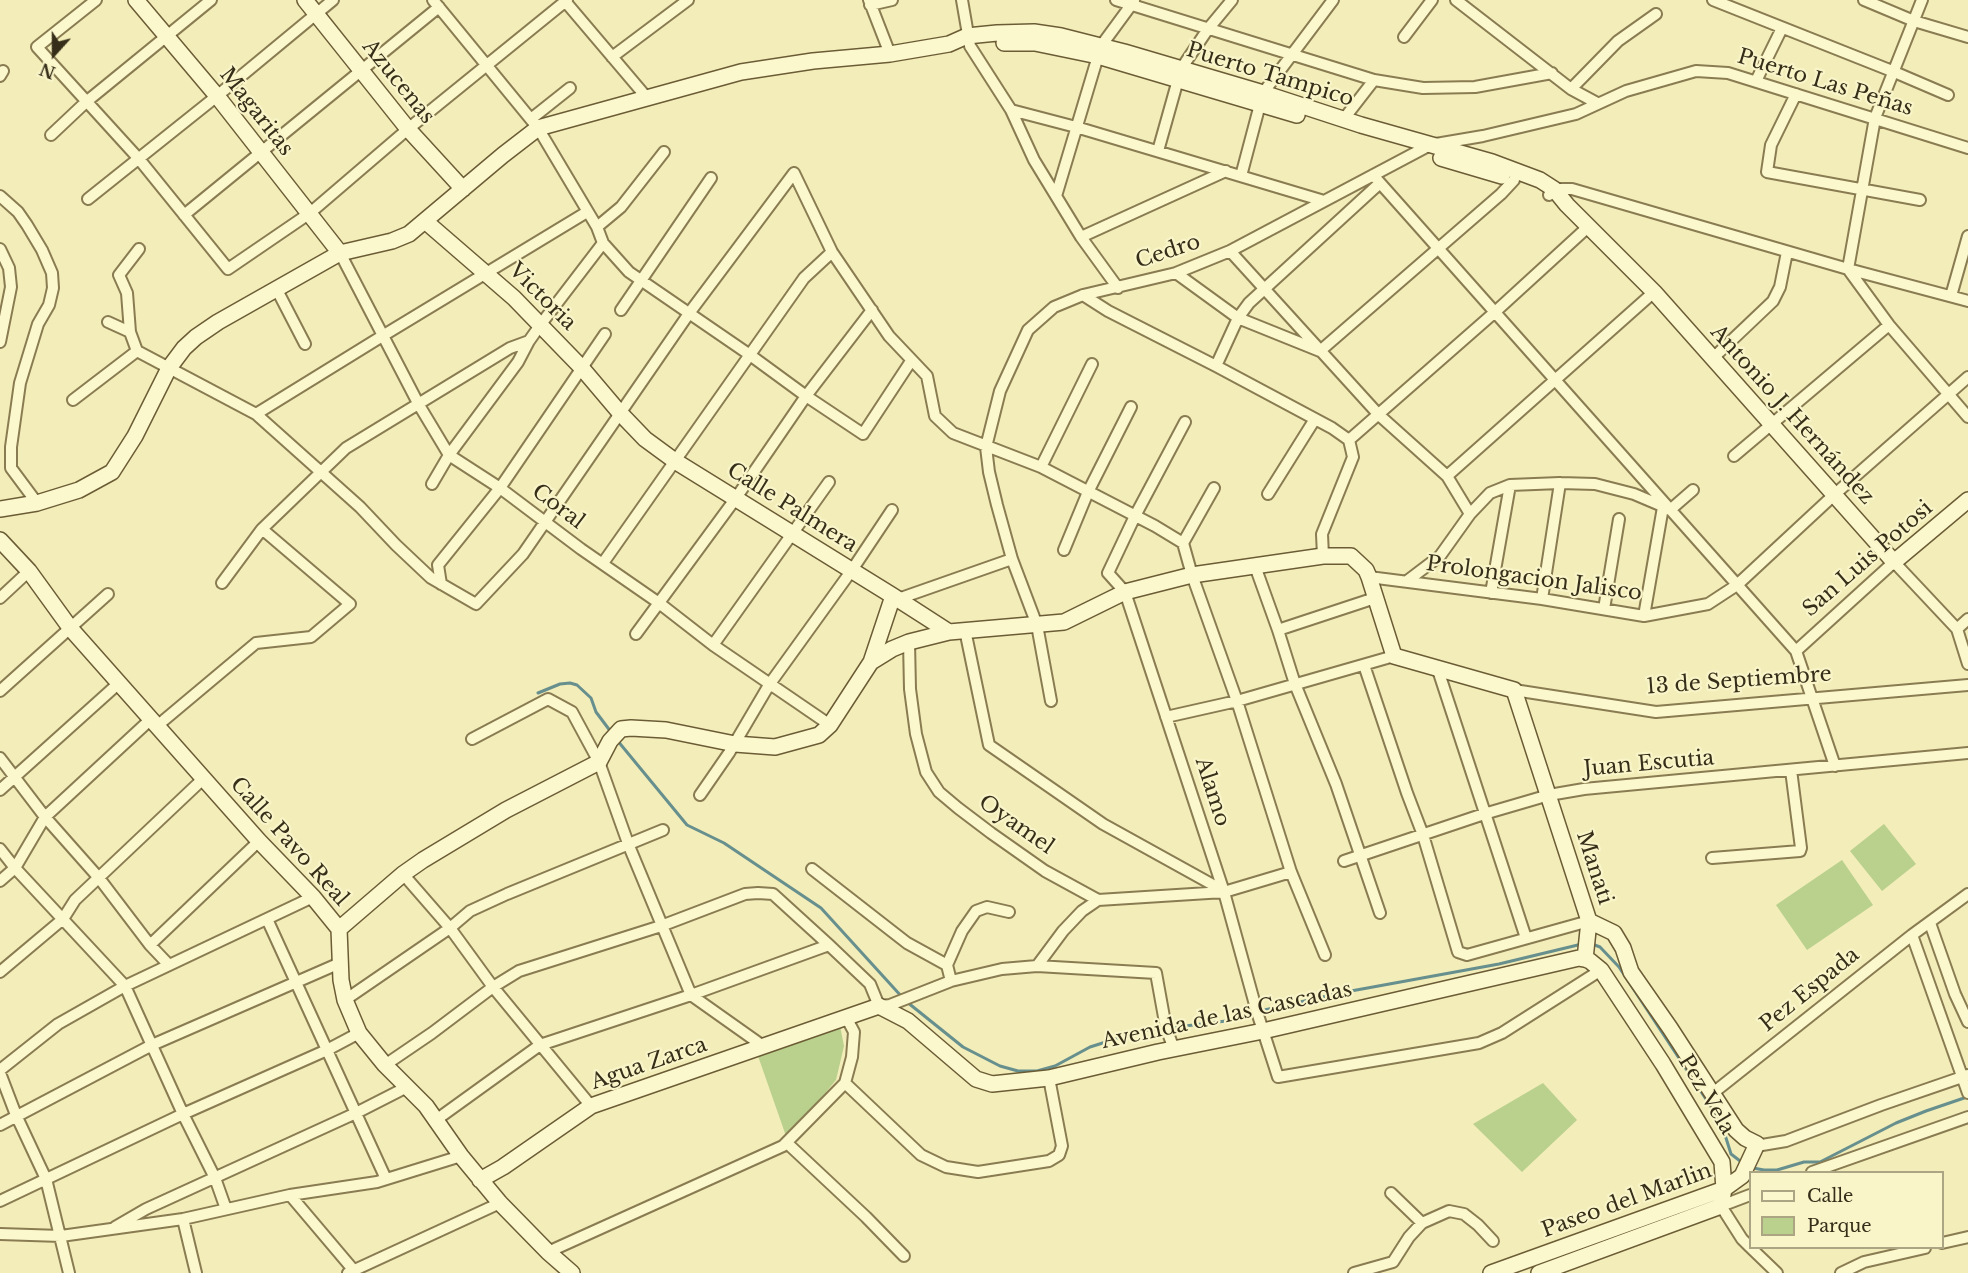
<!DOCTYPE html>
<html>
<head>
<meta charset="utf-8">
<style>
	body { margin:0 }
	#map { position:relative; width:1968px; height:1273px; overflow:hidden; background:#f2edb9; font-family:"Libre Baskerville",serif }
	canvas { display:block }
	.legend { position:absolute; left:1749px; top:1171px; width:195px; height:78px; box-sizing:border-box; background:#f9f5c9; border:2px solid #aba583; margin:0; padding:8px 10px; list-style:none; font-size:18px; color:#372e19 }
	.legend li { display:flex; align-items:center; gap:12px; height:30px }
	.legend b { width:30px; border:2px solid #aba583 }
	.north { position:absolute; left:24px; top:24px; width:60px; height:60px; -webkit-text-stroke:4px #f9f5c9; paint-order:stroke; rotate:201deg; font-size:16px; font-weight:700; line-height:24px; text-align:center; color:#372e19 }
	.north::after { content:''; display:block; margin:auto; width:21px; height:27px; background:#372e19; clip-path:polygon(50% 0,100% 100%,50% 72%,0 100%) }
</style>
</head>
<body>
<div id="map">
<canvas width="1968" height="1273"></canvas>
<ul class="legend">
<li><b style="height:8px;background:#fcf8cd"></b>Calle</li>
<li><b style="height:16px;background:#bad08d"></b>Parque</li>
</ul>
<div class="north">N</div>
</div>
<script>
const context = document.querySelector('canvas').getContext('2d');
context.lineJoin = 'round';
function fill(path, color) { context.fillStyle = color; context.fill(path, 'evenodd'); }
const poly = rows => new Path2D(rows.map(r => 'M' + r).join(''));
function trace(path, color, width, dash) { context.strokeStyle = color; context.lineWidth = width; context.lineCap = dash ? 'butt' : 'round'; context.setLineDash(dash || []); context.stroke(path); }
function drawText(font, color, halo, rows, align = 'center') {
  context.font = font + ' "Libre Baskerville",serif'; context.lineWidth = 4.5; context.setLineDash([]); context.textBaseline = 'middle'; context.strokeStyle = halo; context.fillStyle = color; for (const [text, x, y, turn = 0] of rows) {
    context.save(); context.translate(x, y); context.rotate((+turn || 0) * Math.PI / 180); context.textAlign = isNaN(turn) ? turn : align; if (halo) context.strokeText(text, 0, 0); context.fillText(text, 0, 0); context.restore();
  }
}
fill(poly([
	[1884,824,1916,864,1882,891,1850,851],
	[1842,860,1873,905,1807,950,1776,905],
	[840,1026,844,1046,836,1080,792,1133,786,1136,758,1056],
	[1543,1083,1577,1120,1522,1172,1473,1124]
]), '#bad08d');
trace(poly([
	[538,693,560,684,570,683,577,685,591,698,596,712,611,732],
	[617,740,687,825,724,843,821,908,902,997],
	[1592,944,1600,947,1619,967,1721,1122,1731,1154,1744,1164],
	[907,1002,963,1047,1000,1066,1018,1071,1037,1071,1055,1066,1090,1047,1109,1041,1133,1032,1162,1028],
	[1260,1011,1340,993,1499,964,1582,944],
	[1169,1028,1234,1020,1254,1013],
	[1753,1168,1764,1170,1777,1170,1804,1162,1820,1162,1896,1123,1926,1111,1967,1097]
]), '#668f8e', 3);
const street = poly([
	[96,0,37,47,139,159,228,269,310,213,408,129,567,0],
	[433,0,538,128,597,227,603,243,629,272,750,355,806,396,863,434,911,361],
	[564,0,648,99],
	[869,0,890,54],
	[962,0,970,46,1011,110,1034,160,1081,237,1118,288],
	[1116,0,1374,80,1423,88,1475,87,1552,73],
	[1456,0,1571,89,1597,103],
	[1713,0,1892,71,1948,95],
	[1864,0,1914,21,1968,37],
	[1922,0,1875,118,1848,269,1889,325,1968,417],
	[870,5,892,0],
	[1404,37,1432,0],
	[612,57,688,0],
	[0,76,3,71],
	[1756,81,1782,28],
	[1571,89,1618,41,1656,14],
	[1796,94,1771,145,1767,172,1920,200],
	[1011,110,1076,127,1324,201],
	[531,119,570,88],
	[1343,120,1374,80],
	[51,135,86,102,211,0],
	[1158,151,1181,69,1208,29,1232,0],
	[1373,175,1796,651,1835,766],
	[1241,176,1263,93,1333,0],
	[1549,195,1554,189,1572,189,1848,269,1968,301],
	[0,196,18,212,27,225,42,250,52,273,53,288,49,305,38,324,20,383,11,447,11,468,37,503],
	[1056,196,1101,46,1134,1],
	[88,199,217,96,333,0],
	[184,215,439,7],
	[597,227,621,207,664,152],
	[1081,237,1226,171],
	[0,249,9,268,11,287,0,342],
	[1230,251,1379,415,1447,476,1470,514],
	[340,253,419,405,449,455,500,488,581,549,659,603,713,645,830,725],
	[1176,273,1238,318,1320,351,1501,194,1514,180],
	[276,288,305,344],
	[1083,295,1108,311,1216,366,1332,428,1349,440,1353,457,1322,534,1323,556],
	[1951,296,1968,236],
	[621,310,711,178],
	[108,322,130,332,137,351,256,414,360,507,396,545,431,578,476,604,523,554,690,312,794,173,832,252,889,336,927,376,935,416,953,433,1041,467,1155,526,1183,543,1192,575,1237,701,1291,872,1325,955],
	[130,332,127,293,119,275,139,249],
	[1713,358,1773,301,1780,287,1787,252],
	[1216,366,1238,318,1249,303,1380,183],
	[73,400,137,351],
	[256,414,384,335,587,212],
	[1185,422,1135,516,1108,573,1125,592,1224,892,1257,1012,1278,1077,1479,1043,1502,1033,1601,970],
	[1349,440,1495,312,1589,226],
	[1734,456,1889,325],
	[1041,467,1092,364],
	[1447,476,1654,292],
	[432,484,449,455,518,362,529,341,541,324,603,243],
	[1268,494,1315,419],
	[1670,510,1693,490],
	[1183,543,1214,488],
	[1064,550,1088,492,1131,407],
	[603,563,804,278,832,252],
	[1255,566,1278,630,1295,684,1336,784,1380,913],
	[1369,577,1542,599,1644,616,1708,604,1737,585,1835,494,1968,377],
	[1407,581,1440,556,1470,514,1490,493,1510,485,1560,483,1595,484,1634,494,1667,508],
	[222,583,262,529,346,448,510,348,529,341],
	[441,584,438,565,500,488,605,334],
	[1491,593,1510,485],
	[0,598,29,571],
	[898,599,1012,559],
	[1542,599,1560,483],
	[1604,609,1619,519],
	[1644,616,1663,507],
	[1957,629,1968,619],
	[965,630,989,745,1103,824,1224,891],
	[1278,630,1375,598],
	[636,634,736,498,806,396,872,310],
	[909,642,910,689,916,734,926,772,939,792,958,808,991,833,1045,871,1098,900,1224,892,1291,872],
	[713,645,829,482],
	[1796,651,1894,562,1957,629,1968,664],
	[1364,665,1407,793,1423,835,1458,952,1467,955,1589,921],
	[1438,670,1526,938],
	[1514,690,1656,712,1968,685],
	[0,691,108,594],
	[1051,701,1037,625,1012,559,997,505,989,472,986,447,1000,391,1028,330,1054,307,1083,295,1176,273,1230,251,1430,145,1483,136,1576,114,1626,91,1696,71,1728,73,1968,148],
	[1166,717,1237,701,1394,656],
	[157,726,256,643,311,637,350,604,262,529],
	[472,739,548,699,572,712,599,762,629,846,691,995,763,1046],
	[0,758,45,817,99,878,150,945,169,965],
	[0,790,119,683],
	[700,795,729,753,769,685,852,570,892,510],
	[0,849,15,868,125,986,183,1114,215,1178,226,1209],
	[1712,858,1800,851,1801,848,1791,770],
	[1344,861,1484,814,1549,795,1584,789,1968,753],
	[812,869,907,943,947,965,951,981],
	[403,874,450,928,493,987,591,1106],
	[0,881,15,868,45,817,151,719],
	[267,919,386,1179],
	[1930,923,1955,994,1968,1022],
	[1912,935,1968,1093],
	[150,945,259,841],
	[947,965,962,931,976,911,987,907,1009,912],
	[1037,966,1063,931,1082,911,1098,900],
	[0,972,63,919,75,900,204,778],
	[345,1000,450,928,470,911,507,894,663,830],
	[385,1065,432,1033,493,987,519,971,661,926,745,894,758,893,773,894,829,945,870,984,879,1006,890,1005,951,981,1002,969,1037,966,1156,973,1166,1028,1174,1049],
	[0,1070,58,1024,125,986,313,897],
	[0,1073,16,1115,46,1179,69,1273],
	[845,1083,921,1155,946,1167,978,1172,1049,1161,1059,1155,1062,1146,1049,1078],
	[1713,1093,1912,935,1968,894],
	[436,1120,540,1045,691,995,829,945],
	[0,1125,152,1045,340,963],
	[787,1143,866,1217,904,1256],
	[1757,1144,1762,1145,1786,1141,1881,1105,1968,1075],
	[1812,1172,1968,1117],
	[1391,1193,1422,1223],
	[290,1195,356,1273],
	[1750,1195,1721,1206,1742,1239,1750,1247],
	[0,1201,183,1114,327,1050,359,1033],
	[183,1219,196,1273],
	[115,1227,146,1209,356,1113,407,1087],
	[0,1234,61,1236,183,1219,290,1195,377,1182,461,1156],
	[1942,1243,1968,1237],
	[1751,1248,1777,1273],
	[548,1252,783,1146,845,1083,852,1057,854,1032,846,1017],
	[348,1273,500,1203],
	[1354,1273,1393,1262,1409,1237,1422,1223,1449,1211,1464,1214,1478,1225,1493,1241],
	[1841,1273,1864,1262,1925,1248]
]);
const secondary = poly([
	[136,0,217,96,340,253],
	[305,0,408,129,463,189],
	[1004,43,1035,43,1098,56,1297,115],
	[1441,158,1502,176],
	[425,221,514,298,581,367,620,413,645,439,675,461,893,596,949,632],
	[0,509,37,503,79,490,112,472,135,436,169,368,184,348,196,337,218,322,340,253,392,241,409,234,503,155,538,128,741,72,813,61,890,54,949,44,967,36,997,33,1034,32,1061,36,1124,52,1263,93,1361,125,1492,162,1540,180,1554,189,1567,205,1654,292,1894,562,1968,500],
	[0,540,29,571,71,629,259,841,313,897,339,929,341,980,345,1000,359,1033,385,1065,426,1106,461,1156,500,1203,548,1252,572,1273],
	[871,662,893,596],
	[339,929,403,874,423,860,506,810,599,762,610,741,621,729,631,728,666,730,735,744,775,747,819,735,830,725,871,662,892,649,909,642,949,632,1064,622,1125,592,1192,575,1323,556,1351,556,1366,570,1369,577,1394,656,1514,690,1589,921,1585,959],
	[480,1180,503,1167,591,1106,879,1006,908,1021,976,1079,992,1084,1049,1078,1158,1052,1263,1031,1579,958,1585,959,1590,961,1601,970,1663,1064,1722,1162,1724,1189,1721,1206,1539,1273],
	[1491,1273,1724,1189,1742,1176,1757,1144,1745,1138,1736,1130,1670,1028,1631,972,1623,948,1614,933,1589,921]
]);
trace(street, '#8a7c52', 14);
trace(secondary, '#6b5c36', 18);
trace(street, '#fcf8cd', 10);
trace(secondary, '#fcf8cd', 15);
drawText('21px', '#372e19', '#f9f5c9', [
	["Puerto Tampico",1270,75,17],
	["Azucenas",398,82,51],
	["Puerto Las Peñas",1825,83,17],
	["Magaritas",256,112,52],
	["Cedro",1168,252,-18],
	["Victoria",542,297,45],
	["Antonio J. Hernández",1792,415,48],
	["Coral",558,507,37],
	["Calle Palmera",792,508,32],
	["San Luis Potosi",1868,559,-41],
	["Prolongacion Jalisco",1534,579,8],
	["13 de Septiembre",1739,681,-4],
	["Juan Escutia",1649,764,-5],
	["Alamo",1212,792,72],
	["Oyamel",1016,825,35],
	["Calle Pavo Real",289,842,48],
	["Manati",1594,868,72],
	["Pez Espada",1810,990,-39],
	["Avenida de las Cascadas",1227,1016,-12],
	["Agua Zarca",649,1064,-19],
	["Pez Vela",1706,1095,59],
	["Paseo del Marlin",1627,1201,-20]
]);
</script>
</body>
</html>
